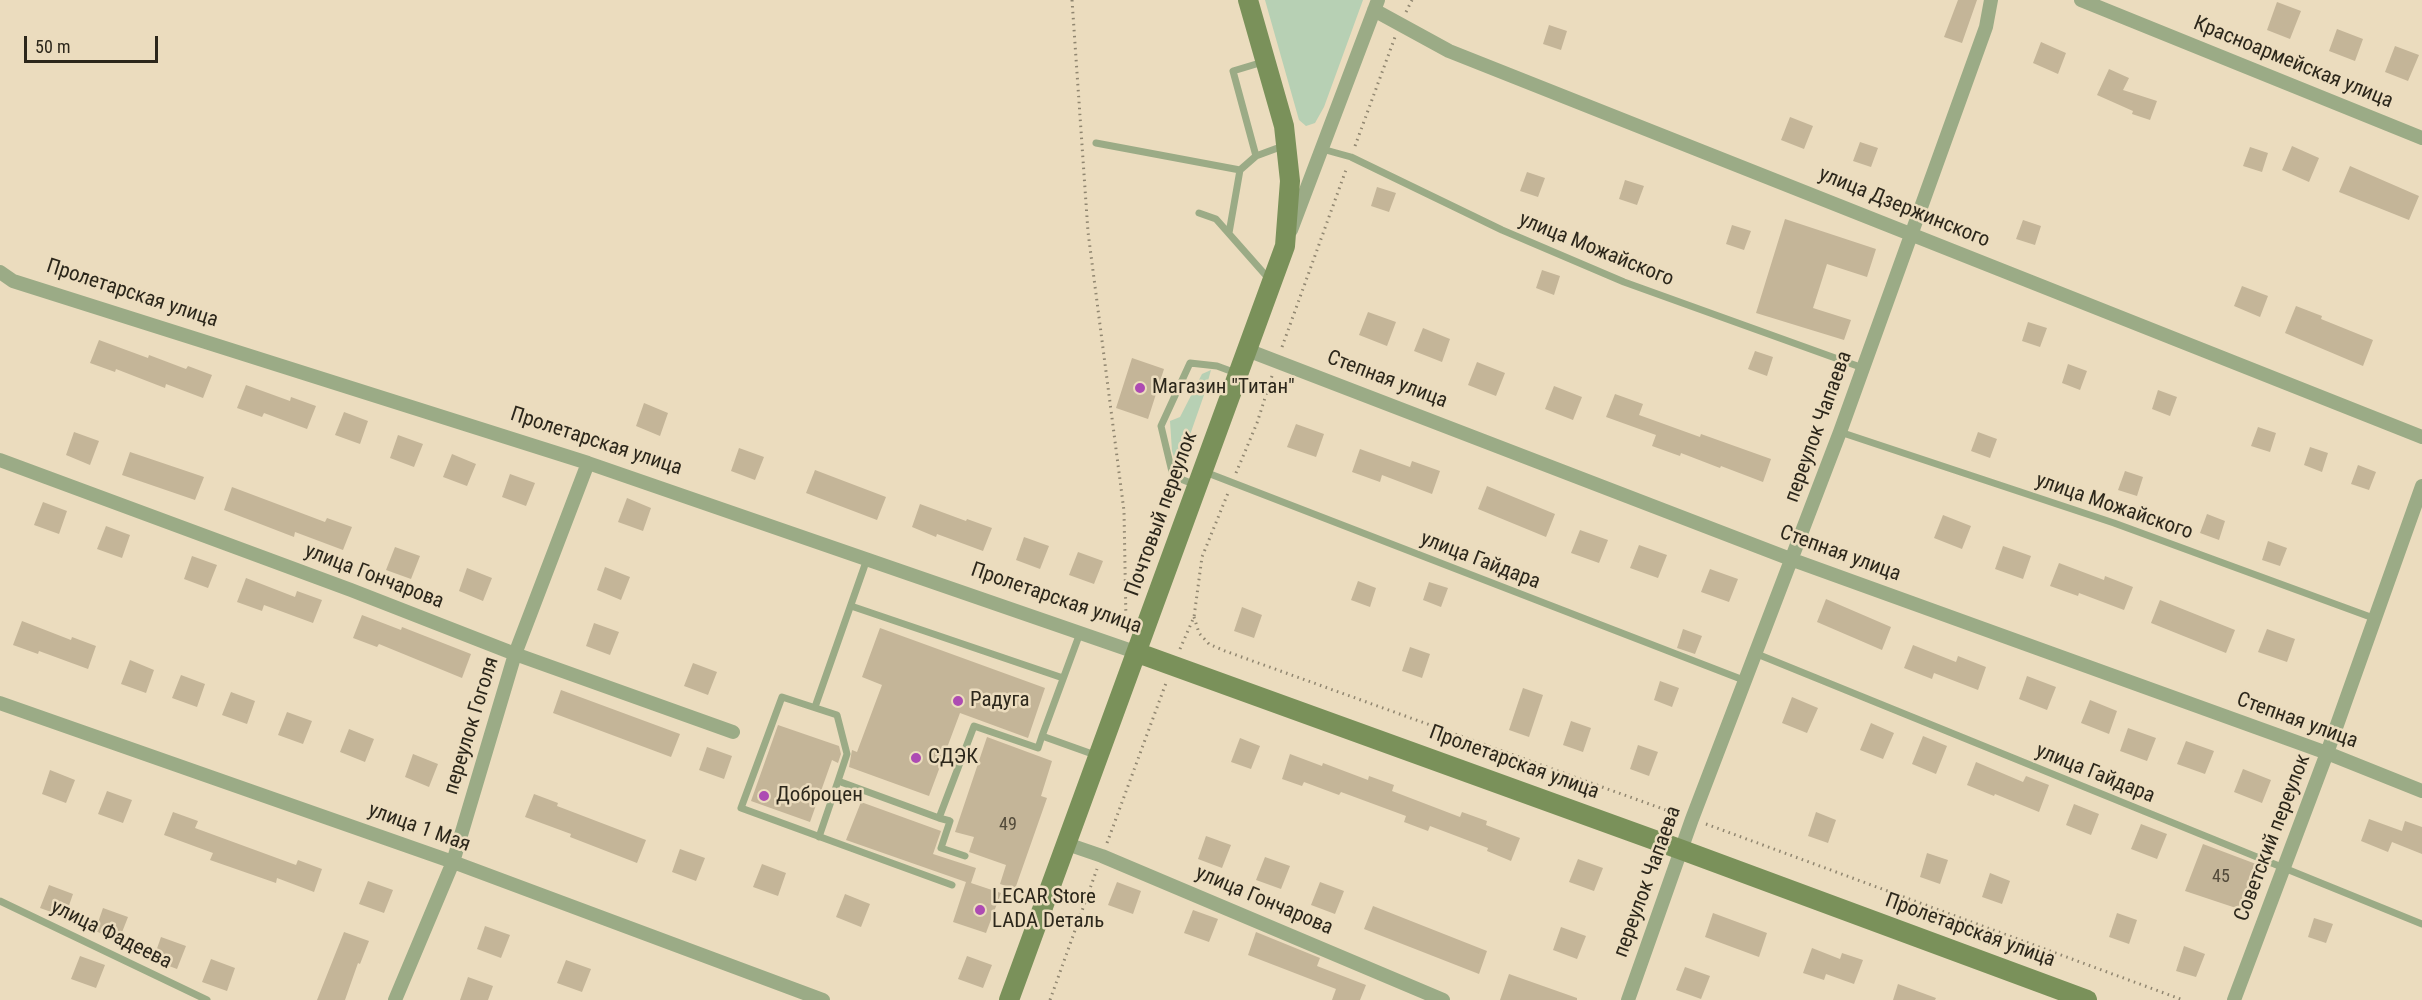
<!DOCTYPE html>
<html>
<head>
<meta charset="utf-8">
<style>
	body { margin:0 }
	#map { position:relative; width:2422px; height:1000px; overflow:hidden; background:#ebdcbe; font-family:"Roboto Condensed",sans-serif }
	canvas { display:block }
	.scale { position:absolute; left:24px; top:36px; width:134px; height:27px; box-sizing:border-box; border:3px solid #2c271b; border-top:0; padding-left:8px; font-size:18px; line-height:21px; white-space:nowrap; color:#2c271b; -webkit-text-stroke:4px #ebdcbe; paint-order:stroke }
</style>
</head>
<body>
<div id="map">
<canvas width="2422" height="1000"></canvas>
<div class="scale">50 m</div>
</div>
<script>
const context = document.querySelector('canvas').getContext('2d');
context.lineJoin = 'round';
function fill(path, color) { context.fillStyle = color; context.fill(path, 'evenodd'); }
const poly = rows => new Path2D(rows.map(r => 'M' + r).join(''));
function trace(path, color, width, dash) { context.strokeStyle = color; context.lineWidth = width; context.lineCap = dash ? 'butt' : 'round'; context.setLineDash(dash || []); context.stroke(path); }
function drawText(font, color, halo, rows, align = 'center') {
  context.font = font + ' "Roboto Condensed",sans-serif'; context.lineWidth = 5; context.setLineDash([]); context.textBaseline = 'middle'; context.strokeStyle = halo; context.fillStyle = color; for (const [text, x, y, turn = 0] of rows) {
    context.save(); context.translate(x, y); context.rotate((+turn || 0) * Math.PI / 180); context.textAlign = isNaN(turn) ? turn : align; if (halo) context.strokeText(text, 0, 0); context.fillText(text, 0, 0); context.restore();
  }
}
fill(poly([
	[1265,0,1363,0,1324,107,1315,123,1306,126,1299,120],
	[1211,370,1204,395,1178,469,1172,451,1170,421,1180,417,1202,374]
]), '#b7d0b4');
fill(poly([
	[1958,0,1977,0,1962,43,1944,37],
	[2277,2,2301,11,2290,39,2267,30],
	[1549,25,1567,31,1561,50,1543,44],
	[2337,29,2363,39,2355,61,2329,51],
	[2041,42,2066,53,2058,74,2033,63],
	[2395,46,2419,55,2408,81,2385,72],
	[2109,69,2129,78,2123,90,2157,101,2150,120,2132,114,2133,111,2097,95],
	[1790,117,1813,126,1804,149,1781,140],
	[1860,142,1878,148,1871,167,1853,161],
	[2292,146,2319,158,2309,182,2282,170],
	[2250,147,2268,153,2262,172,2243,166],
	[2350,166,2419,196,2409,220,2339,192],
	[1527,172,1545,178,1538,197,1520,191],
	[1625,180,1644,186,1637,205,1619,199],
	[1377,187,1396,193,1389,212,1371,206],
	[1785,219,1876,249,1867,277,1827,264,1813,308,1851,320,1844,340,1756,313],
	[2023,220,2041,226,2035,245,2016,239],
	[1732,225,1751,231,1744,250,1726,244],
	[1542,270,1560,276,1554,295,1536,288],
	[2242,286,2268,296,2260,317,2234,306],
	[2296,306,2322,316,2321,319,2373,340,2363,366,2285,333],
	[1368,312,1396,322,1387,346,1359,335],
	[2028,322,2047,328,2040,347,2022,341],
	[1423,328,1450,339,1442,362,1414,351],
	[99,340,148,358,149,355,186,369,188,366,212,375,203,398,166,384,165,388,116,369,115,372,90,363],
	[1755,351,1773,357,1767,376,1748,369],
	[1132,358,1164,369,1148,419,1116,408],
	[1477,362,1505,373,1496,396,1468,385],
	[2068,364,2087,371,2080,390,2062,383],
	[246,385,290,401,291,397,316,406,307,429,264,413,262,417,237,408],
	[1554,386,1582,397,1573,420,1545,409],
	[2158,390,2177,397,2170,416,2152,409],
	[1615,394,1643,404,1639,415,1700,437,1701,434,1771,459,1763,482,1721,466,1720,468,1681,453,1680,456,1652,446,1656,435,1606,417],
	[644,403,668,413,660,436,636,426],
	[344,412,368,421,360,444,335,435],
	[1296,424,1324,434,1316,457,1287,447],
	[2258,427,2276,433,2270,452,2251,446],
	[74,432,99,441,90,465,66,455],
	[1978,432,1997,439,1990,458,1971,451],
	[398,435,423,444,414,467,390,458],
	[2310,447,2328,453,2322,472,2304,465],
	[739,448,764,457,755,480,731,471],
	[1360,449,1410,467,1412,461,1440,471,1432,494,1382,475,1380,482,1352,472],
	[130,452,204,477,195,500,122,475],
	[452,454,476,464,467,486,443,477],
	[2358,465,2376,472,2369,490,2351,484],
	[815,470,886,497,877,520,806,493],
	[2125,471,2143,477,2137,496,2118,490],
	[510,474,535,483,526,506,502,497],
	[1487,486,1555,514,1546,537,1478,509],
	[232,487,325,522,327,518,352,527,343,550,295,532,294,537,224,510],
	[627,498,651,508,643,531,618,522],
	[43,502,67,511,59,534,34,525],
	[920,504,966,521,967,519,992,528,983,551,937,534,936,537,912,527],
	[2207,514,2225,521,2219,540,2200,533],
	[1943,515,1971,526,1962,549,1934,538],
	[106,526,130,535,122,558,97,549],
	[1580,530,1608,540,1599,563,1571,553],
	[1024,537,1049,546,1040,569,1016,560],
	[2268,541,2287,548,2280,566,2262,560],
	[1639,545,1667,555,1658,578,1630,568],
	[2003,546,2031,556,2023,579,1995,569],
	[395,547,420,556,411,579,386,570],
	[1078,552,1103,561,1094,584,1069,575],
	[192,556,217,565,208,588,184,579],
	[2059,563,2104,580,2105,576,2133,587,2124,610,2079,593,2078,596,2050,586],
	[605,567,630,577,621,600,597,590],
	[467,568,492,578,483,601,459,591],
	[1710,569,1738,579,1729,602,1701,592],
	[246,578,295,597,297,591,322,600,313,623,264,605,262,611,237,602],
	[1358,581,1376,588,1370,607,1351,600],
	[1429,582,1448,588,1441,607,1423,600],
	[1826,599,1891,627,1882,650,1817,622],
	[2160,600,2235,630,2226,653,2151,623],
	[1242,607,1262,615,1254,638,1234,631],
	[362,615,401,630,402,627,471,654,462,678,379,644,377,647,353,638],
	[22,621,71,640,72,637,96,646,88,669,39,651,38,654,13,645],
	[594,623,619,632,610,655,586,646],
	[880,628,1045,688,1028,738,960,713,929,796,849,767,852,750,857,752,882,685,862,677],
	[1683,629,1702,636,1695,654,1677,648],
	[2267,629,2295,639,2287,662,2258,652],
	[1913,645,1956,662,1958,656,1986,667,1978,690,1934,673,1932,679,1904,668],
	[1410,647,1430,654,1422,678,1402,671],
	[130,660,154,670,146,693,121,684],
	[693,663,717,672,708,695,684,686],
	[181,675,205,684,197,707,172,698],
	[2027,676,2056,687,2047,710,2019,699],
	[1660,681,1679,688,1672,707,1654,700],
	[1523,688,1543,695,1529,737,1509,730],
	[561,690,680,734,671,757,553,713],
	[231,692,255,701,247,724,222,715],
	[1792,697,1818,708,1807,733,1782,723],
	[2090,700,2117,711,2109,734,2081,723],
	[287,712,312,721,303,744,278,735],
	[1571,721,1591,728,1583,752,1563,745],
	[1871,723,1894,733,1883,759,1860,750],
	[778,725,839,746,841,754,838,763,832,760,810,822,751,801],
	[2128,728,2156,738,2147,761,2120,751],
	[349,729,374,739,365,762,340,752],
	[1923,736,1947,746,1936,774,1912,764],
	[987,737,1052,761,1041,796,1047,798,1015,889,1000,884,1006,865,969,852,974,837,955,832],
	[1240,738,1260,746,1251,769,1231,762],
	[2186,741,2214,751,2205,774,2177,764],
	[1638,745,1658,752,1649,776,1630,769],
	[707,747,732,756,724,779,699,770],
	[413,754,438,764,429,787,405,777],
	[1290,754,1322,766,1323,763,1368,780,1369,776,1394,785,1392,791,1460,817,1462,812,1487,821,1486,825,1520,838,1511,861,1487,851,1488,848,1430,826,1428,831,1404,822,1406,816,1341,792,1339,795,1304,782,1302,786,1282,779],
	[1976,762,2023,782,2026,776,2049,785,2039,812,1995,794,1994,796,1967,785],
	[2243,769,2271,780,2262,803,2234,792],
	[50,770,75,780,66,803,42,794],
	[107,791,132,800,123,823,98,814],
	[534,794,558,803,557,806,646,840,637,863,570,837,571,834,525,817],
	[861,802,941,831,933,854,976,868,971,883,1001,893,986,933,953,922,966,882,846,840],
	[2074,804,2099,814,2091,835,2066,825],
	[173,812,198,821,195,828,296,865,298,860,322,869,314,892,277,878,276,883,210,860,213,853,164,835],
	[1816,812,1836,820,1828,843,1808,836],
	[2369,819,2402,831,2405,821,2422,827,2422,854,2392,842,2388,852,2361,841],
	[2141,824,2167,834,2157,859,2131,849],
	[1206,836,1231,845,1222,868,1198,859],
	[2203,844,2256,864,2239,909,2185,891],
	[680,849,705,858,696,881,672,872],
	[1927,853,1948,860,1940,884,1920,877],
	[1265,857,1290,866,1281,889,1256,880],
	[1578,859,1603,868,1594,891,1569,882],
	[762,864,786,873,778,896,753,887],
	[1990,873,2010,881,2002,904,1982,897],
	[368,881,393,890,384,913,359,904],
	[1117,882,1141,891,1133,914,1108,905],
	[1320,882,1344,891,1335,914,1311,905],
	[49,885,73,894,65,917,40,908],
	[845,894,870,904,861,927,836,917],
	[1373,906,1487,951,1479,974,1364,929],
	[103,908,128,917,119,940,95,931],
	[1193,910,1218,919,1209,942,1184,933],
	[1713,913,1767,933,1759,957,1705,937],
	[2117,913,2137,920,2129,944,2109,937],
	[2314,918,2333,924,2326,943,2308,937],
	[485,926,510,935,501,958,477,949],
	[1561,927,1586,936,1577,959,1553,950],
	[344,932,369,941,360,964,358,963,345,1000,317,1000],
	[1256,932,1320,958,1317,966,1366,985,1360,1000,1332,1000,1336,989,1248,955],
	[161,937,186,946,177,969,153,960],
	[2184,946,2205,954,2196,977,2176,971],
	[1812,948,1840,959,1842,953,1863,960,1854,984,1826,974,1824,980,1803,973],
	[80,956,105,965,96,988,71,979],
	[967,956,992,965,983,988,958,979],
	[211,959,235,968,227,991,202,982],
	[566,960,591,969,582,992,557,983],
	[1685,967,1710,976,1701,999,1676,990],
	[1509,974,1577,998,1577,1000,1500,1000],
	[468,977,493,986,488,1000,460,1000],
	[1898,984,1936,998,1935,1000,1893,1000]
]), '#c4b598');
trace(poly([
	[1072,0,1088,232,1124,511,1126,622],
	[1406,12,1412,0],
	[1355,146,1395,37],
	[1282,347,1347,167],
	[1236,473,1257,423,1272,376],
	[1194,617,1199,633,1209,644,1225,651,1677,814],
	[1180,649,1194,617,1202,557,1228,493],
	[1706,824,2183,1000],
	[1107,843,1166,683],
	[1050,1000,1097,869]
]), '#908670', 3, [1.5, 4.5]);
trace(poly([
	[1096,143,1240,170],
	[1322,149,1351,157,1502,230,1624,282,1863,368],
	[1256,156,1233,71,1263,62],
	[1199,213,1216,219,1269,279],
	[1229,233,1240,170,1256,156,1283,146],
	[1840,432,2114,523,2376,619],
	[1205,472,1746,681],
	[1196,485,1173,476,1161,426,1190,363,1217,366,1236,373],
	[851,606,1063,678],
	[1080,633,1042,736,1098,756],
	[1757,654,2422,924],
	[815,707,867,559],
	[939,818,838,781,847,754,837,715,782,697,741,808,952,885],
	[819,837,838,781],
	[965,856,941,848,950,821,939,818,974,726,1038,748,1042,736],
	[0,901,207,1000]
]), '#9bab86', 7);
trace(poly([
	[2081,0,2422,138],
	[1374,10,1449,51,2422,437],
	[1291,230,1378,0],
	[0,272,13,281,588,463,1138,653],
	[1247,350,1793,560,2327,753,2422,791],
	[0,460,351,590,515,654,733,732],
	[0,703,453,862,823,1000],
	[1067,844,1102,856,1443,1000],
	[395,1000,453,862,515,654,588,463],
	[1628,1000,1692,819,1840,432,1986,27,1991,0],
	[2234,1000,2327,753,2422,486]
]), '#9bab86', 14);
trace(poly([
	[1138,653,1682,850,2087,1000],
	[1009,1000,1285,246,1290,181,1284,126,1248,0]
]), '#7a915a', 20);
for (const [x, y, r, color] of [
	[1140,388,6,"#ad4bb3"],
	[958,701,6,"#ad4bb3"],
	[916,758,6,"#ad4bb3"],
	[764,796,6,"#ad4bb3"],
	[980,910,6,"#ad4bb3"]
]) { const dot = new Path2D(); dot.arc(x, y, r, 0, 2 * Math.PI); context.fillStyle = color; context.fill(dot); trace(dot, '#ebdcbe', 2); }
drawText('18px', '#524a3a', null, [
	["49",1008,825],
	["45",2221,877]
]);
drawText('21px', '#2c271b', '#ebdcbe', [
	["Красноармейская улица",2293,63,22],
	["улица Дзержинского",1904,208,22],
	["улица Можайского",1596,250,22],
	["Пролетарская улица",132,294,18],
	["Степная улица",1387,380,21],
	["переулок Чапаева",1819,427,-70],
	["Пролетарская улица",596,442,18],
	["улица Можайского",2114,507,19],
	["Почтовый переулок",1162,514,-70],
	["Степная улица",1840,554,20],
	["улица Гайдара",1480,561,21],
	["улица Гончарова",374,577,21],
	["Пролетарская улица",1056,599,19],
	["Степная улица",2297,721,20],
	["переулок Гоголя",472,726,-73],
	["Пролетарская улица",1514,763,20],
	["улица Гайдара",2095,774,22],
	["улица 1 Мая",419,828,20],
	["Советский переулок",2273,838,-69],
	["переулок Чапаева",1648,882,-70],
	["улица Гончарова",1264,901,23],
	["Пролетарская улица",1970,931,20],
	["улица Фадеева",111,935,26]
]);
drawText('21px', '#2c271b', '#ebdcbe', [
	["Магазин \"Титан\"",1152,388],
	["Радуга",970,701],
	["СДЭК",928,758],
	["Доброцен",776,796],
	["LECAR Store",992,898],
	["LADA Dеталь",992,922]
], 'left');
</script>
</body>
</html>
